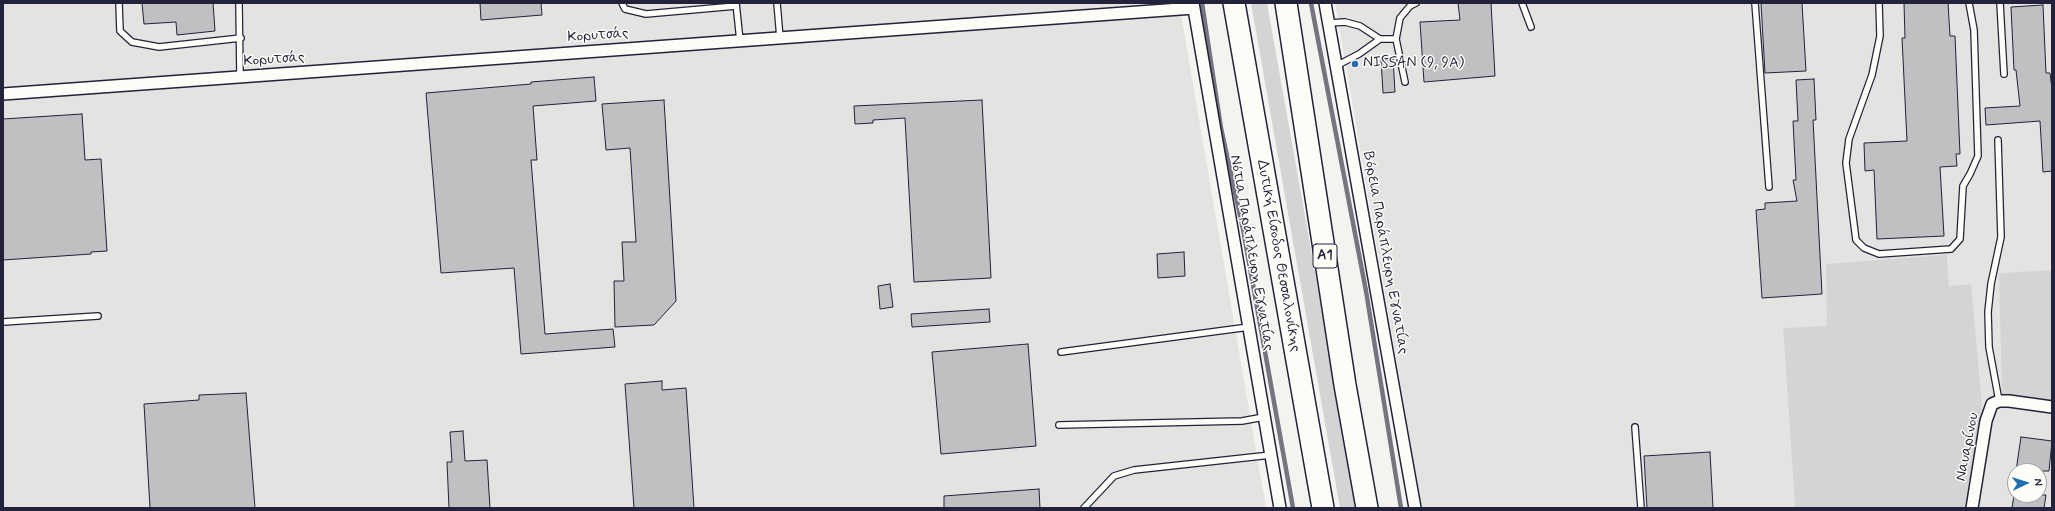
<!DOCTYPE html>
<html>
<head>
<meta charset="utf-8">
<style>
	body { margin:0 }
	#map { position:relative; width:2055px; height:511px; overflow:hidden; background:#f4f3ef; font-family:Mynerve,sans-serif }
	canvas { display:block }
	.frame { position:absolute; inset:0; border:4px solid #22223b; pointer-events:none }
	.north { position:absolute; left:2007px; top:463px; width:40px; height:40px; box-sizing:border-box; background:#fdfcf7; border:1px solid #a5a5ac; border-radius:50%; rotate:86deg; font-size:11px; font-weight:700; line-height:16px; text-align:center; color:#22223b }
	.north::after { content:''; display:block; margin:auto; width:14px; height:18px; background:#1f6fb2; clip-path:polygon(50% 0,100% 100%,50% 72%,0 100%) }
</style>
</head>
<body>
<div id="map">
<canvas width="2055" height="511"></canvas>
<div class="frame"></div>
<div class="north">N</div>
</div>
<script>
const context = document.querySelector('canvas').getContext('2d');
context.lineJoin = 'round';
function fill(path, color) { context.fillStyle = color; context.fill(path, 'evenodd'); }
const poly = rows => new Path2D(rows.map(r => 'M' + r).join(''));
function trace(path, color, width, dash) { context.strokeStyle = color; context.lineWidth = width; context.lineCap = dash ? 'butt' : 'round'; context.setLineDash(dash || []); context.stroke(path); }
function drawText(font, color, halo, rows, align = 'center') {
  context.font = font + ' Mynerve,sans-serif'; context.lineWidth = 3; context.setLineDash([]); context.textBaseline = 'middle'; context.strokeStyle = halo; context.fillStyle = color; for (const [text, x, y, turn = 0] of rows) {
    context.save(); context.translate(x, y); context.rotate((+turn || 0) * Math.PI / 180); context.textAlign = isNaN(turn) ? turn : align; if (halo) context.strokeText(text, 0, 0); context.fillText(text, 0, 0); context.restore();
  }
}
fill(poly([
	[3,3,1179,3,1266,508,3,508],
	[1335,3,2052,3,2052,270,1999,273,2052,402,2052,508,1967,508,1971,284,1949,286,1947,255,1827,326,1783,329,1795,508,1422,508],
	[2015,471,2039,471,2039,495,2015,495]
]), '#e4e3e2');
fill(poly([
	[1251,3,1267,3,1357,508,1340,508],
	[1947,255,1949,286,1971,284,1982,406,1967,508,1795,508,1783,328,1827,326,1826,264],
	[2052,270,2052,402,2002,395,1999,273]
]), '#d5d4d5');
trace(poly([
	[1202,3,1221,128,1243,229,1293,508],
	[1311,3,1366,291,1401,508]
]), '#757582', 4.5);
const building = poly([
	[142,3,213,3,215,31,177,35,176,22,144,24,142,3],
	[480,3,541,3,542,15,481,20,480,3],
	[1458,3,1491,3,1495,76,1424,82,1420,22,1460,20,1458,3],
	[1761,3,1802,3,1806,71,1765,73,1761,3],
	[1904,3,1948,3,1950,36,1955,36,1960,154,1956,154,1957,166,1940,167,1944,236,1877,239,1874,170,1865,171,1864,143,1907,141,1902,38,1905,38,1904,3],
	[2043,5,2046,73,2050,73,2052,89,2052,171,2043,172,2040,121,1986,125,1985,108,2020,106,2016,70,2014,70,2011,7,2043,5],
	[1393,58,1395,92,1383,93,1381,59,1393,58],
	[594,77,596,101,533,106,537,160,531,160,545,334,613,329,615,347,521,354,514,268,441,273,426,93,531,84,531,82,594,77],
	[1814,79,1816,120,1813,120,1822,294,1762,298,1756,210,1765,209,1765,203,1797,201,1793,180,1796,180,1793,121,1798,121,1796,80,1814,79],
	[664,100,676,301,654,325,615,327,614,281,624,281,622,242,636,242,630,148,606,150,602,104,664,100],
	[982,100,991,278,914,282,905,118,873,120,873,123,855,124,854,106,982,100],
	[82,114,85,160,101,159,107,251,91,252,91,254,3,260,3,119,82,114],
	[1184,252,1185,276,1158,278,1157,254,1184,252],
	[890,284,893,307,880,309,878,286,890,284],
	[989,309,990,322,912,327,911,314,989,309],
	[1028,344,1036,446,941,454,932,352,1028,344],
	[662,381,662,390,686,388,694,508,634,508,625,384,662,381],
	[246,393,255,508,150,508,144,404,199,400,199,395,246,393],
	[463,431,465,461,487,460,490,508,449,508,447,462,452,462,450,432,463,431],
	[2021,437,2052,441,2049,471,2016,471,2021,437],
	[1710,452,1713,508,1647,508,1644,456,1710,452],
	[1039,489,1040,508,944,508,944,496,1039,489],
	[2014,495,2046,495,2044,508,2012,508,2014,495]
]);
fill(building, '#c0bfc2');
trace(building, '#22223b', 1);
const lane = poly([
	[119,3,120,31,132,42,159,47,241,38],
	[239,3,240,77],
	[622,3,625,9,646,14,736,6],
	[736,3,740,41],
	[777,3,780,38],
	[1522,3,1531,27],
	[1755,3,1769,187],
	[1879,3,1880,36,1872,75,1849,139,1846,163,1856,240,1864,248,1879,254,1951,249,1960,239,1963,186,1970,174,1978,156,1974,30,1969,3],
	[2000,3,2004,74],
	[1329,23,1345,22,1360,26,1380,39,1396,39,1400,18,1410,6,1416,3],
	[1396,39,1405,82],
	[1336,66,1359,54,1380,39],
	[1998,140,2001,237,1991,284,1988,312,1989,347,1999,401],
	[3,322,98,316],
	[1061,352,1249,327],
	[1059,425,1242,421,1264,417],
	[1635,427,1641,508],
	[1084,508,1114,476,1134,470,1271,455]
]);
const street = poly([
	[1193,3,1280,508],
	[1325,3,1415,508],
	[3,94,1194,8],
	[1972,508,1986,421,1992,404,1999,401,2009,401,2052,407]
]);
const highway = poly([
	[1234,3,1323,508],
	[1286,3,1345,385,1367,508]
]);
trace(lane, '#22223b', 8);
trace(street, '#22223b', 14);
trace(highway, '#22223b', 24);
trace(lane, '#fdfcf7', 5.5);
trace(street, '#fdfcf7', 11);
trace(highway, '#fdfcf7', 21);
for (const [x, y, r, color] of [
	[1355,64,4,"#1f6fb2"]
]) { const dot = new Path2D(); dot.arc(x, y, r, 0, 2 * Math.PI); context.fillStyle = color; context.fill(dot); trace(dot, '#fdfcf7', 1.5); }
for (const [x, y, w] of [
	[1325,256,24]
]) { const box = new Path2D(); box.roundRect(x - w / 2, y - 12, w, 24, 3); context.fillStyle = '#fdfcf7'; context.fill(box); trace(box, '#22223b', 1); }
drawText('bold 14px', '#22223b', null, [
	["Α1",1325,256]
]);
drawText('15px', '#22223b', '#fdfcf7', [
	["Κορυτσάς",598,36,-4],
	["Κορυτσάς",274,60,-4],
	["Νότια Παράπλευρη Εγνατίας",1251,253,80],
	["Βόρεια Παράπλευρη Εγνατίας",1385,253,80],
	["Δυτική Είσοδος Θεσσαλονίκης",1278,256,80],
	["Ναυαρίνου",1968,447,-79]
]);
drawText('15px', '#22223b', '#fdfcf7', [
	["NISSAN (9, 9Α)",1363,64]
], 'left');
</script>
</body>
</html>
